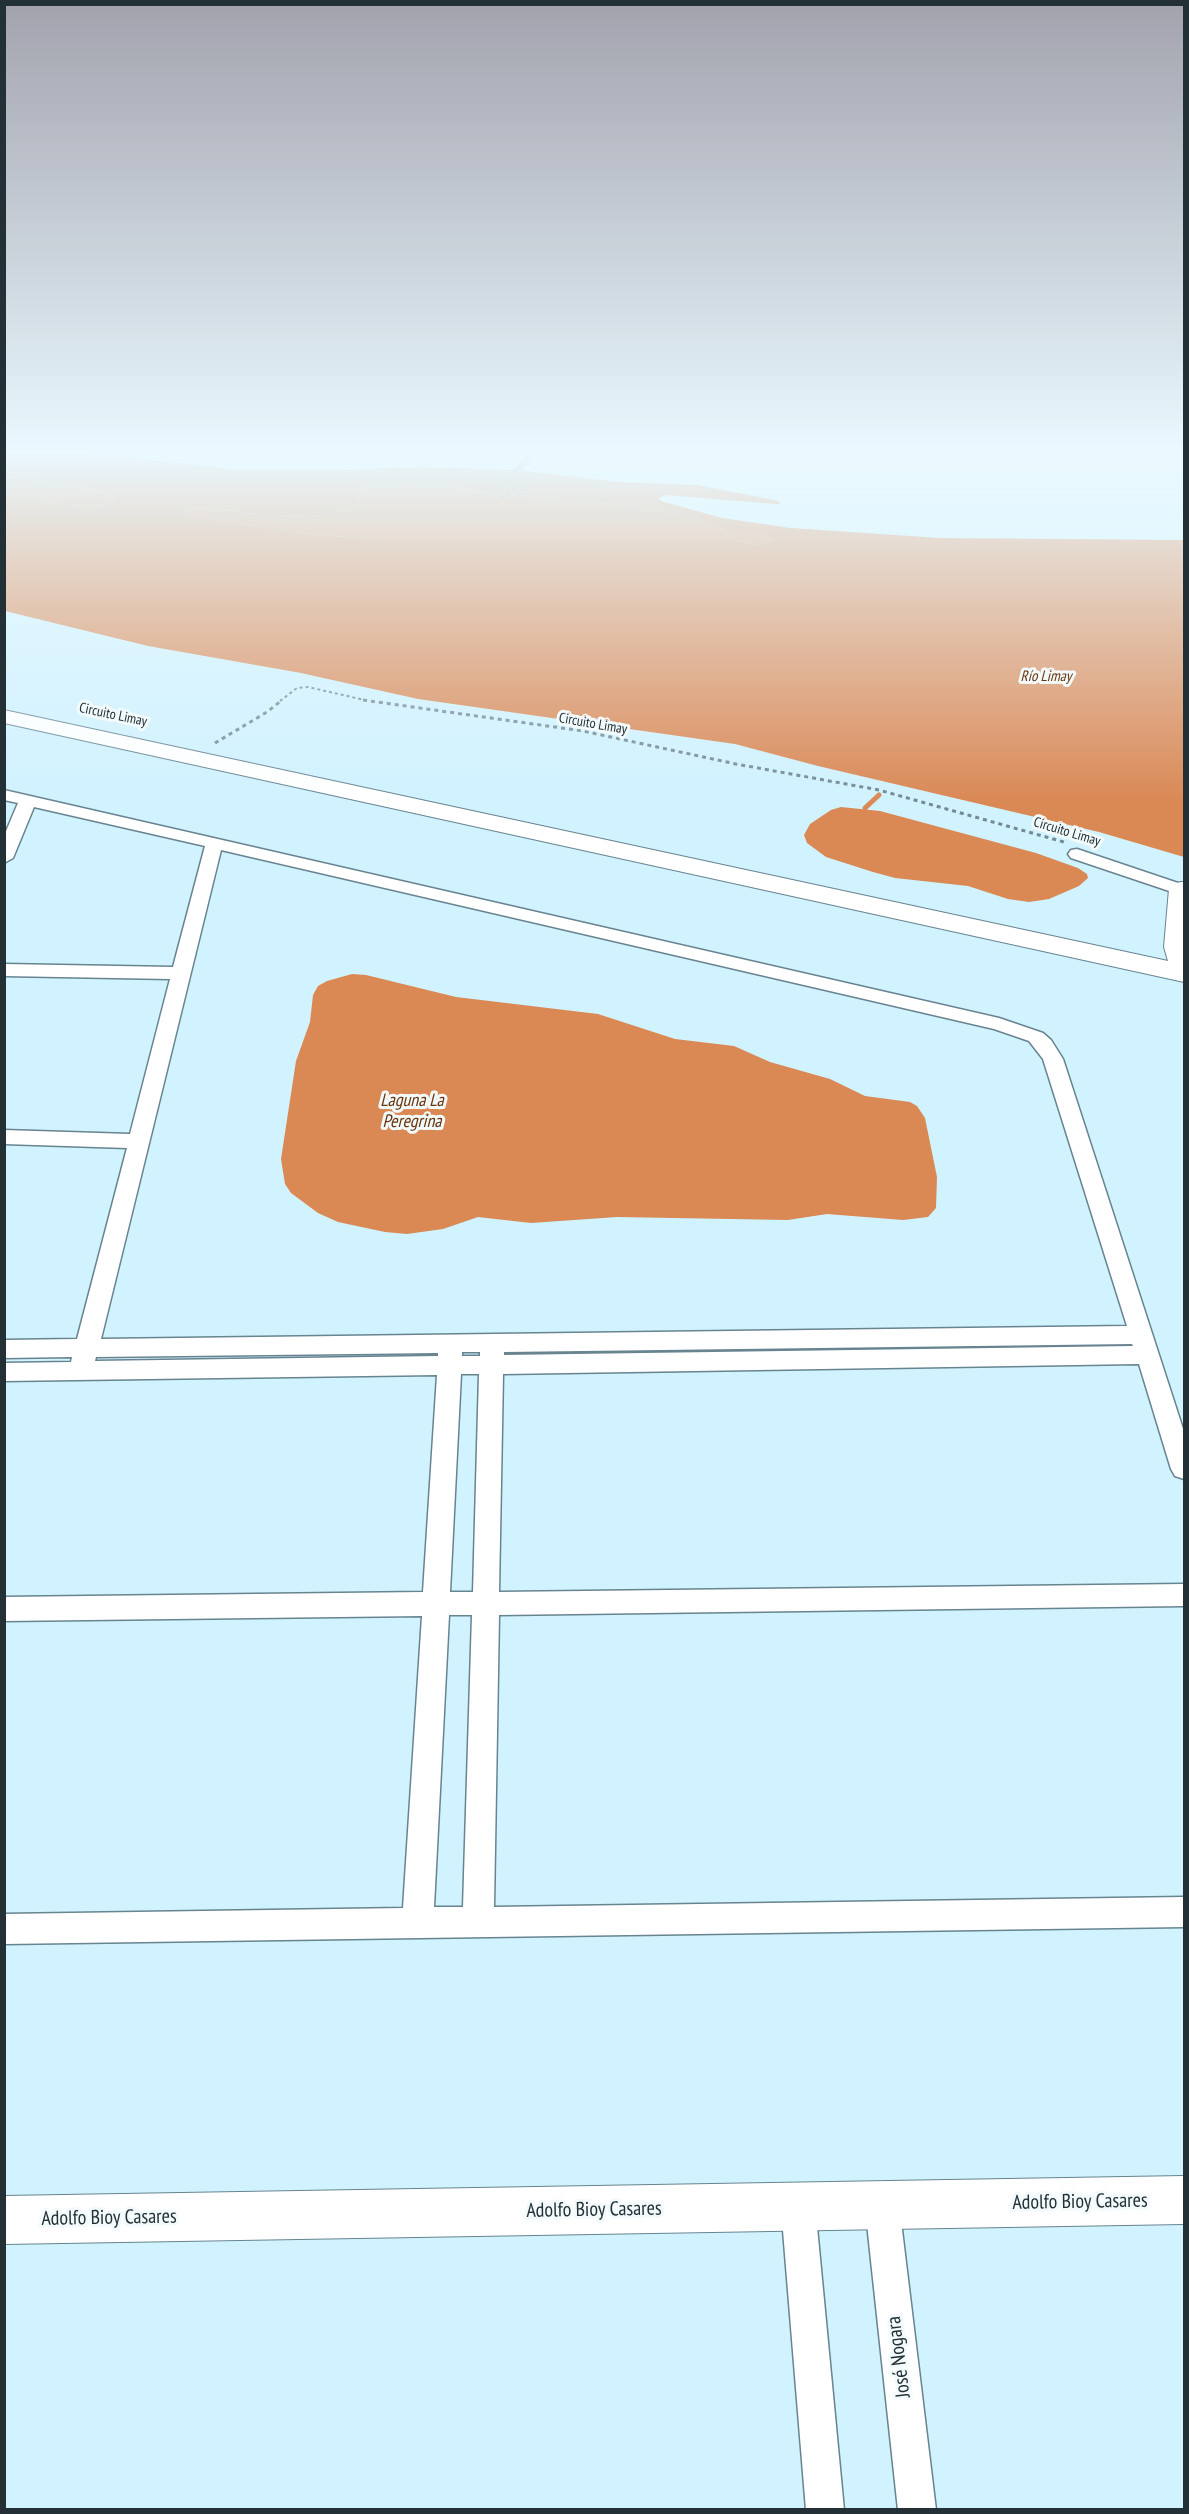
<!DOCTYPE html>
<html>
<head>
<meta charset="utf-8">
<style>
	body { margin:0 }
	#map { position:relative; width:1189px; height:2514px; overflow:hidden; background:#d1f2ff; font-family:"PT Sans Narrow",sans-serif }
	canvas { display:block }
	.frame { position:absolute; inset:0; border:6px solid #233035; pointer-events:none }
</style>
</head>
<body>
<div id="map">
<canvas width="1189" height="2514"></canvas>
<div class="frame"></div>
</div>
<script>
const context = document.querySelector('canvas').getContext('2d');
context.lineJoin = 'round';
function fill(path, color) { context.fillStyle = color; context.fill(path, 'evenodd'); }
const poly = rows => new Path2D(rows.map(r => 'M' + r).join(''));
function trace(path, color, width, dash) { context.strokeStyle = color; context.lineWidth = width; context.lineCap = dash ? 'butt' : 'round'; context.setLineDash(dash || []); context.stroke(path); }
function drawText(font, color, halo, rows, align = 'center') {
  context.font = font + ' "PT Sans Narrow",sans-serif'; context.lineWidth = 6; context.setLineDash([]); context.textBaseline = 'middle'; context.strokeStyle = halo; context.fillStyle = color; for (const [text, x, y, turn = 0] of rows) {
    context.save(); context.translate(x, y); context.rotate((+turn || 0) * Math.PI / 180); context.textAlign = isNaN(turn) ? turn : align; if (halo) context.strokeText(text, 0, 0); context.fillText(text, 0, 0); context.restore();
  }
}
fill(poly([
	[4,475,97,490,112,494,115,497,110,504,92,507,5,499],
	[396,482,424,482,484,492,597,502,647,508,694,516,734,535,764,535,771,538,772,541,759,545,732,540,383,540,309,534,194,517,183,513,191,507,210,507,270,516,323,515,354,505,358,501,363,488,369,485]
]), '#e18f5a');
fill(poly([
	[5,453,88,453,239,470,342,470,420,467,517,470,618,482,697,485,779,501,780,504,775,504,666,495,659,498,661,501,722,518,791,528,940,538,1184,540,1184,857,1099,832,818,766,735,744,418,699,301,673,148,646,5,611,5,499,92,507,110,504,115,498,112,494,97,490,5,475],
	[396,482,424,482,484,492,597,502,647,508,694,516,734,535,764,535,771,538,772,541,759,545,732,540,383,540,309,534,194,517,183,513,191,507,210,507,270,516,323,515,354,505,358,501,363,488,369,485],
	[841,807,880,811,1036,853,1078,868,1087,874,1088,878,1079,886,1049,899,1029,902,1008,899,968,886,895,878,873,872,826,857,807,843,804,835,810,824,831,810],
	[352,974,366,975,456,997,598,1014,675,1039,734,1046,770,1062,830,1079,865,1096,910,1102,917,1106,925,1118,937,1177,936,1208,928,1217,903,1220,827,1214,788,1220,617,1217,531,1223,478,1217,443,1229,407,1234,385,1232,338,1222,318,1213,291,1193,285,1184,281,1159,296,1061,310,1022,313,995,318,986,327,981]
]), '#da8854');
trace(poly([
	[510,473,517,470,532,453]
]), '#da8854', 4.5);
trace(poly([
	[865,808,879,795]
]), '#da8854', 5);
const street = poly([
	[4,790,999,1018,1043,1033,1051,1040,1063,1059,1184,1432,1184,1479,1175,1476,1171,1469,1139,1364,503,1374,499,1592,1184,1584,1184,1606,499,1615,494,1907,1184,1897,1184,1927,4,1944,4,1914,403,1908,422,1616,4,1621,4,1597,423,1592,437,1375,4,1381,4,1363,71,1362,72,1357,4,1358,4,1340,77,1339,127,1148,4,1144,4,1130,130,1134,170,979,4,976,4,964,173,967,205,846,34,807,13,858,4,863,4,836,18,803,4,800,4,790],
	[221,850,994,1029,1029,1041,1043,1059,1127,1326,101,1339,221,850],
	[1132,1344,1133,1346,504,1355,504,1352,1132,1344],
	[462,1352,480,1352,480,1356,462,1356,462,1352],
	[438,1353,438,1356,95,1361,96,1357,438,1353],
	[461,1374,479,1374,473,1592,450,1592,461,1374],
	[449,1615,472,1615,463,1907,434,1907,449,1615],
	[1077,849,1184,885,1184,896,1071,858,1068,854,1071,850,1077,849],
	[882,2188,894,2193,899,2205,936,2510,898,2510,865,2205,870,2193,882,2188],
	[798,2189,810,2194,815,2206,844,2510,806,2510,781,2206,786,2194,798,2189]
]);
const secondary = poly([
	[4,710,1168,961,1164,947,1169,889,1172,884,1181,882,1184,882,1184,982,4,723,4,710],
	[1184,2176,1184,2224,4,2244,4,2196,1184,2176]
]);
trace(street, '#678490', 3);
trace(secondary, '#678490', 2);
trace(poly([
	[502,498,518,486,505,478,508,473,524,468,531,453],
	[280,701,297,688,308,687,369,701]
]), '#748a93', 2, [3, 3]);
trace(poly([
	[363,700,583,731,736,764,879,790,1064,842],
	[215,743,267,712,282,700]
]), '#748a93', 3, [4, 4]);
fill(street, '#fff');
fill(secondary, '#fff');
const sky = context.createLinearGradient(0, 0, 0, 804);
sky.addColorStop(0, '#a2a2ad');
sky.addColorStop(0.56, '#eaf9ff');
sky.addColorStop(1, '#eaf9ff00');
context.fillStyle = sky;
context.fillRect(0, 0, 1189, 804);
drawText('14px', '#233035', '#f3fafc', [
	["Circuito Limay",113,715,12],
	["Circuito Limay",593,724,10],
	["Circuito Limay",1067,832,17]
]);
drawText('italic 15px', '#6a350c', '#f3fafc', [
	["Río Limay",1046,677]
]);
drawText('italic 18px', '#6a350c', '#f3fafc', [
	["Laguna La",412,1101],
	["Peregrina",412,1122]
]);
drawText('20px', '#233035', '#f3fafc', [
	["Adolfo Bioy Casares",1080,2202,-1],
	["Adolfo Bioy Casares",594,2210,-1],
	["Adolfo Bioy Casares",109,2218,-1],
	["José Nogara",899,2357,-97]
]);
</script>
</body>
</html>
